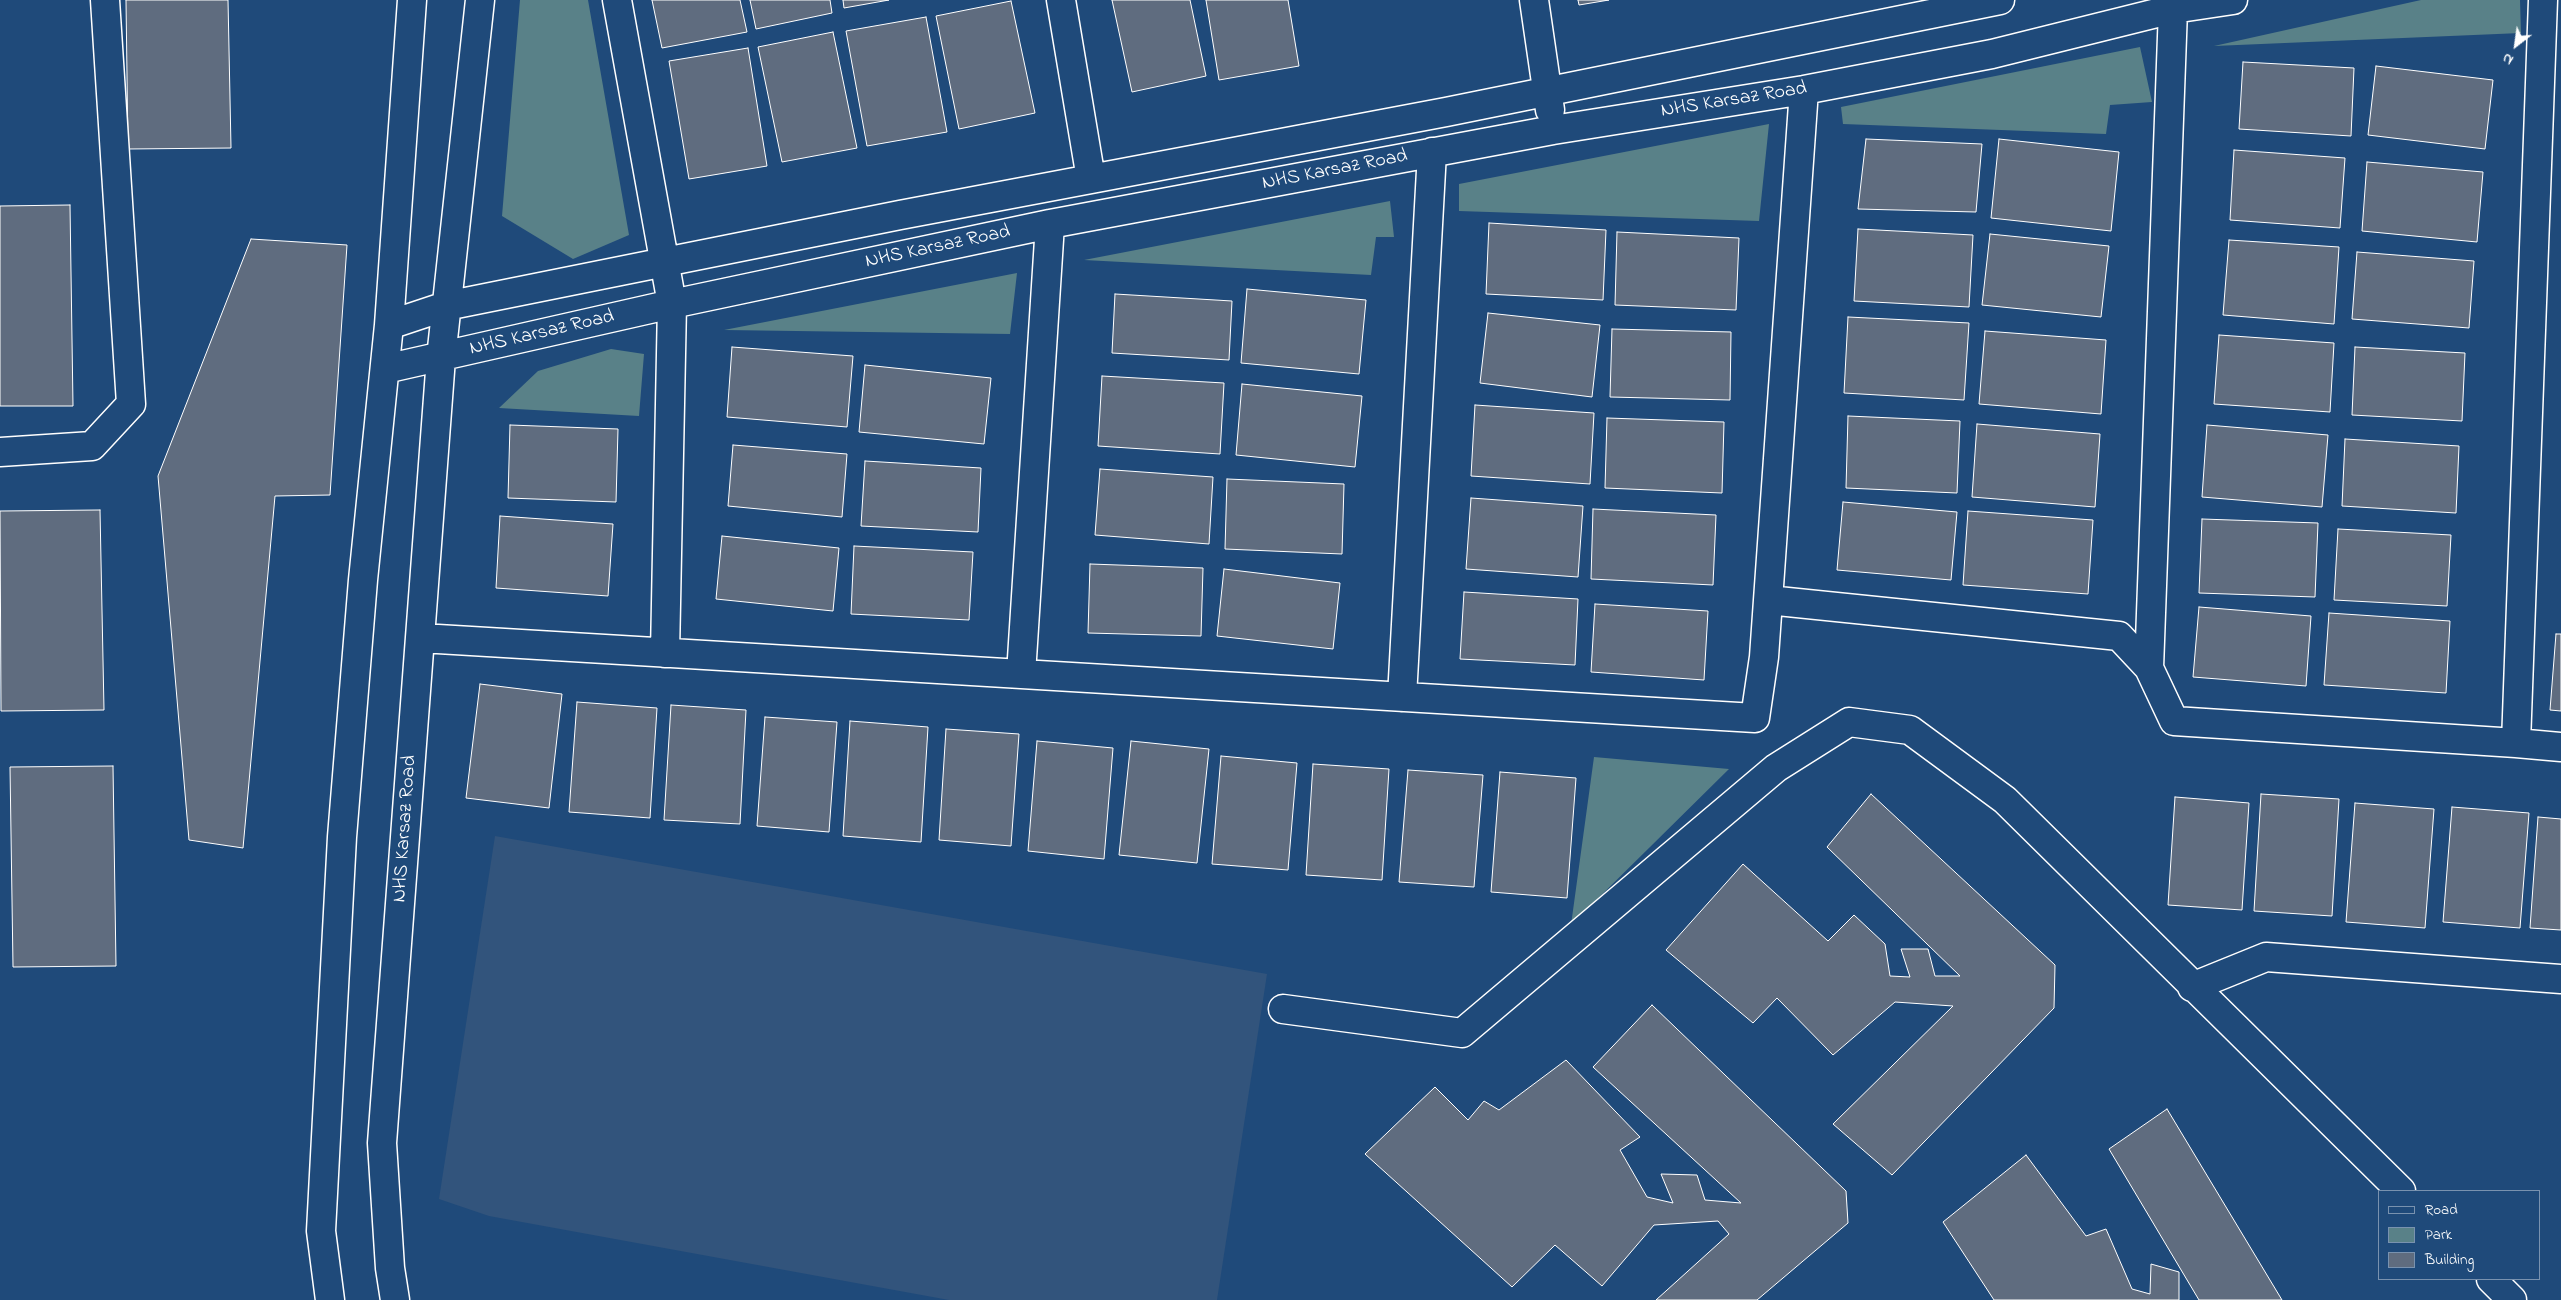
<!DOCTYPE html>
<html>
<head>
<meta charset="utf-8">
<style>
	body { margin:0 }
	#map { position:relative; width:2561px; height:1300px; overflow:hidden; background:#1f4a7a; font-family:"Indie Flower",sans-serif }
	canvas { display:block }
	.legend { position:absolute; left:2378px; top:1190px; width:162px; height:90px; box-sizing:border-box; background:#1f4a7a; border:1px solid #7992af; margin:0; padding:6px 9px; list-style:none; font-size:15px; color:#fff }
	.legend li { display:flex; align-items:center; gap:10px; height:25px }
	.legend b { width:25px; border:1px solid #7992af }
	.north { position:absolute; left:2491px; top:20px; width:50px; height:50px; -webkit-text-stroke:4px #1f4a7a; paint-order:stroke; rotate:210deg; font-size:14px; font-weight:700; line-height:20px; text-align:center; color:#fff }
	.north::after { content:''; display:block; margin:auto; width:18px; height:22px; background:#fff; clip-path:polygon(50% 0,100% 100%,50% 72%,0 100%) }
</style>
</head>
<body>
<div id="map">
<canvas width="2561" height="1300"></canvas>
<ul class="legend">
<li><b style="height:6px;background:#1f4a7a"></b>Road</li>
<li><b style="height:14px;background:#598188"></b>Park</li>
<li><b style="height:14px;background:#5f6c7f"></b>Building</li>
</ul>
<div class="north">N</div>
</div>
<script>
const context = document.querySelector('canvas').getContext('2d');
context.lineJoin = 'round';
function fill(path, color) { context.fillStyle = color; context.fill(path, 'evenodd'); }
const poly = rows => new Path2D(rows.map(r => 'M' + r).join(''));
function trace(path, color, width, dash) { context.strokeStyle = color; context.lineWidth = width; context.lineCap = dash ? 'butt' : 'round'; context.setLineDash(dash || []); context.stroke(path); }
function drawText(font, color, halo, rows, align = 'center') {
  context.font = font + ' "Indie Flower",sans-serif'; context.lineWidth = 4; context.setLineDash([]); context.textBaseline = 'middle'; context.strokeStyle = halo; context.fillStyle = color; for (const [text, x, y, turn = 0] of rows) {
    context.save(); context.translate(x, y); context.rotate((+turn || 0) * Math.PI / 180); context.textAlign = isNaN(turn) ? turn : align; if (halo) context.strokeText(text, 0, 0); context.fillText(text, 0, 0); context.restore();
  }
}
fill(poly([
	[495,836,1267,974,1217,1300,949,1300,489,1216,439,1199]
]), '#32547c');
fill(poly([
	[520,0,588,0,629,235,573,259,502,216],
	[2421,0,2520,0,2521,33,2214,46],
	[2140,47,2152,102,2110,105,2106,134,1843,124,1841,107],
	[1769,124,1759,221,1459,211,1459,184],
	[1390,201,1394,237,1376,237,1371,275,1084,260],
	[1017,273,1010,334,724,330],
	[611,349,644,354,639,416,499,408,538,371],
	[1594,757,1729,769,1571,925]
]), '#598188');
const building = poly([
	[126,0,228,0,231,148,128,149,126,0],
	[652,0,740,0,747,32,662,48,652,0],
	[750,0,830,0,832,13,756,29,750,0],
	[843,0,889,0,844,8,843,0],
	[1112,0,1190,0,1206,76,1132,92,1112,0],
	[1206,0,1288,0,1299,66,1219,80,1206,0],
	[1578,0,1609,0,1579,5,1578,0],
	[1011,1,1035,113,959,129,936,16,1011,1],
	[926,17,947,132,867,146,846,31,926,17],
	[833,32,857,148,782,162,758,47,833,32],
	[748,48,767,166,689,179,669,61,748,48],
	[2243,62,2354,68,2351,136,2239,129,2243,62],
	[2376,66,2493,80,2485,149,2368,135,2376,66],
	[1866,139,1982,144,1976,212,1858,209,1866,139],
	[1999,139,2119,152,2111,231,1991,218,1999,139],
	[2234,150,2345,158,2340,228,2230,220,2234,150],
	[2367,162,2483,172,2477,242,2362,231,2367,162],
	[70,205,73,406,0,406,0,206,70,205],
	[1489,223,1606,230,1603,300,1486,294,1489,223],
	[1858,229,1973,235,1969,307,1854,301,1858,229],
	[1617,232,1739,238,1736,310,1615,305,1617,232],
	[1990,234,2109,246,2101,317,1982,305,1990,234],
	[251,239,347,245,330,495,275,496,243,848,189,840,158,476,251,239],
	[2229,240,2339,247,2334,324,2223,315,2229,240],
	[2357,252,2474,261,2469,328,2352,319,2357,252],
	[1247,289,1366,300,1359,374,1241,363,1247,289],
	[1115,294,1232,301,1229,360,1112,353,1115,294],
	[1488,313,1600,325,1592,397,1480,383,1488,313],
	[1848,317,1969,323,1964,400,1844,393,1848,317],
	[1612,329,1731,332,1730,400,1610,397,1612,329],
	[1985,331,2106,340,2101,414,1979,404,1985,331],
	[2219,335,2334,343,2330,412,2214,404,2219,335],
	[732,347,853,356,847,427,727,417,732,347],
	[2355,347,2465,353,2462,421,2352,415,2355,347],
	[865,365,991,378,984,444,859,432,865,365],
	[1102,376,1224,383,1220,454,1098,446,1102,376],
	[1242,384,1362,396,1355,467,1236,455,1242,384],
	[1475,405,1594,413,1590,484,1471,476,1475,405],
	[1848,416,1960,421,1957,493,1846,488,1848,416],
	[1607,418,1724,422,1722,493,1605,488,1607,418],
	[1977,424,2100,434,2095,507,1972,497,1977,424],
	[510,425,618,429,616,502,508,498,510,425],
	[2207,425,2328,435,2322,507,2202,497,2207,425],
	[2345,439,2459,446,2456,513,2342,506,2345,439],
	[733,445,847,454,842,517,728,506,733,445],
	[865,461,981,468,978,532,861,526,865,461],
	[1100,469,1213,477,1209,544,1095,535,1100,469],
	[1227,479,1344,484,1342,554,1225,549,1227,479],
	[1471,498,1583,506,1578,577,1466,569,1471,498],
	[1843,502,1957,512,1951,580,1837,570,1843,502],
	[1593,509,1716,515,1713,585,1591,579,1593,509],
	[100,510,104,710,1,711,0,511,100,510],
	[1968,511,2093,520,2088,594,1963,585,1968,511],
	[500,516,613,524,608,596,496,588,500,516],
	[2202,519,2318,523,2315,597,2199,593,2202,519],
	[2338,529,2451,535,2447,606,2334,600,2338,529],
	[722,536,839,548,833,611,716,599,722,536],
	[854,546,973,552,969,620,851,614,854,546],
	[1090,564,1203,568,1201,636,1088,633,1090,564],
	[1224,569,1340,583,1333,649,1217,636,1224,569],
	[1464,592,1578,599,1575,665,1460,659,1464,592],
	[1595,604,1708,611,1704,680,1591,672,1595,604],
	[2199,607,2311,616,2306,686,2193,677,2199,607],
	[2329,613,2450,621,2446,693,2324,685,2329,613],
	[2556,634,2561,634,2561,711,2550,710,2556,634],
	[480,684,562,694,549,808,466,798,480,684],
	[577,702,657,708,650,818,569,812,577,702],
	[671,705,746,710,740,824,664,820,671,705],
	[765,717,837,722,829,832,757,826,765,717],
	[850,721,928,727,921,842,843,836,850,721],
	[946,729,1019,734,1011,846,939,840,946,729],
	[1037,741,1113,748,1104,859,1028,851,1037,741],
	[1131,741,1209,749,1197,863,1119,855,1131,741],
	[1221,756,1297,763,1288,870,1212,864,1221,756],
	[1313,764,1389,769,1382,880,1306,875,1313,764],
	[113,766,116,966,13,967,10,767,113,766],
	[1408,770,1483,775,1474,887,1399,882,1408,770],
	[1500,772,1576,778,1567,898,1491,892,1500,772],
	[1871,794,2055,965,2054,1008,1892,1175,1833,1124,1953,1006,1895,1002,1833,1055,1777,998,1753,1023,1666,950,1743,864,1828,941,1854,915,1885,944,1890,976,1910,977,1901,949,1928,949,1935,976,1960,976,1827,847,1871,794],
	[2261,794,2339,799,2332,916,2254,911,2261,794],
	[2175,797,2249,803,2242,910,2168,905,2175,797],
	[2355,803,2434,809,2425,928,2346,922,2355,803],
	[2452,807,2529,813,2520,928,2443,922,2452,807],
	[2538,817,2561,819,2561,930,2530,928,2538,817],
	[1652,1005,1846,1191,1848,1223,1757,1300,1656,1300,1729,1234,1718,1221,1654,1225,1602,1286,1555,1245,1512,1287,1365,1154,1435,1087,1468,1120,1484,1101,1499,1110,1566,1060,1640,1137,1620,1150,1647,1197,1673,1203,1661,1174,1697,1175,1705,1200,1741,1203,1593,1067,1652,1005],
	[2167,1109,2282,1300,2199,1300,2109,1149,2167,1109],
	[2026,1155,2086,1236,2106,1229,2132,1289,2150,1294,2151,1264,2179,1272,2179,1300,1994,1300,1943,1222,2026,1155]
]);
fill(building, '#5f6c7f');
trace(building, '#fff', 1);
const minor = poly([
	[617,0,672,304,665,653],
	[1061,0,1091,179],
	[1534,0,1550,110],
	[2543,0,2516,743,2561,747],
	[389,325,446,306,665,262,900,215,1446,112,2000,0],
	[385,369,672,304,1050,224,1553,130,1804,90,1992,54,2173,9,2233,0],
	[0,452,92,446,131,404,105,0],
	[1768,600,2119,636,2149,668,2174,721,2516,743],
	[421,638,1755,718,1764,657,1804,90],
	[2149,668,2173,9],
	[1021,674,1050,224],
	[1402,697,1432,152],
	[2192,987,2266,957,2561,979],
	[1283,1009,1462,1033,1776,768,1849,722,1910,730,2005,800,2401,1191],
	[2491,1279,2512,1300],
	[330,1300,321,1231,342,837,363,580,389,325,412,0],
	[395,1300,390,1268,382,1143,441,358,480,0]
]);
trace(minor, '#fff', 31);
trace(minor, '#1f4a7a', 28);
drawText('20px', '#fff', '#1f4a7a', [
	["NHS Karsaz Road",1734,101,-9],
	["NHS Karsaz Road",1335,171,-11],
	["NHS Karsaz Road",938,248,-12],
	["NHS Karsaz Road",542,334,-13],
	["NHS Karsaz Road",406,829,-86]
]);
</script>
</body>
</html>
